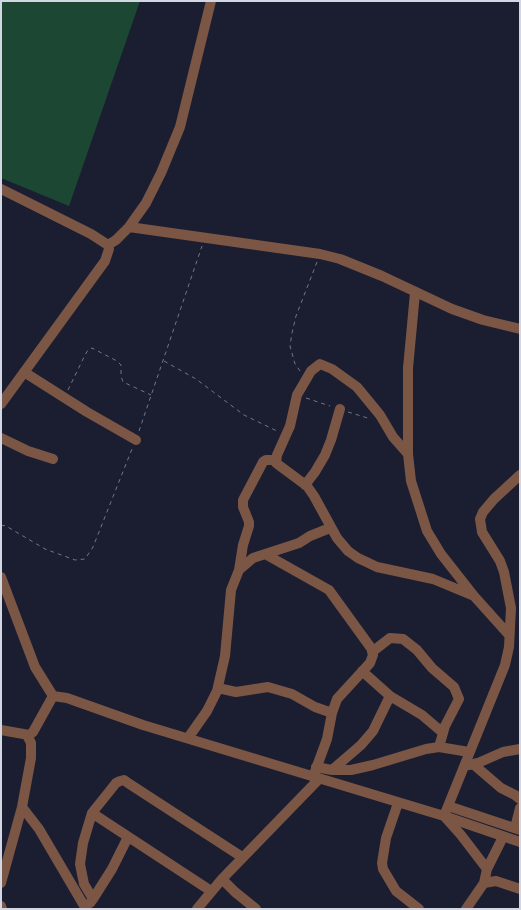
<!DOCTYPE html>
<html>
<head>
<meta charset="utf-8">
<style>
	body { margin:0 }
	#map { position:relative; width:521px; height:910px; overflow:hidden; background:#1b1e31; font-family:Quicksand,sans-serif }
	canvas { display:block }
	.frame { position:absolute; inset:0; border:2px solid #d3d6e3; pointer-events:none }
</style>
</head>
<body>
<div id="map">
<canvas width="521" height="910"></canvas>
<div class="frame"></div>
</div>
<script>
const context = document.querySelector('canvas').getContext('2d');
context.lineJoin = 'round';
function fill(path, color) { context.fillStyle = color; context.fill(path, 'evenodd'); }
const poly = rows => new Path2D(rows.map(r => 'M' + r).join(''));
function trace(path, color, width, dash) { context.strokeStyle = color; context.lineWidth = width; context.lineCap = dash ? 'butt' : 'round'; context.setLineDash(dash || []); context.stroke(path); }
fill(poly([
	[1,1,140,1,69,206,1,178]
]), '#1c4733');
trace(poly([
	[164,361,196,379,244,415,277,431],
	[300,371,295,364,290,346,292,333,296,316,317,262],
	[68,390,85,355,88,350,92,348,117,361,121,365,121,376,123,382,151,395],
	[306,398,330,406],
	[348,412,371,419],
	[139,431,202,246],
	[1,525,6,526,45,549,75,560,85,559,93,547,132,449]
]), '#737686', 1, [4, 4]);
trace(poly([
	[1,189,91,234,108,245,109,249,105,261,1,404],
	[129,227,320,254,340,259,382,276,452,309,483,320,520,329],
	[108,245,116,240,129,227,146,203,161,173,180,127,211,1],
	[415,293,408,368,408,454,411,481,427,531,441,554,474,596,509,635],
	[24,372,87,412,136,440],
	[1,438,28,451,53,459],
	[408,454,393,437,380,415,357,387,332,369,320,364,311,371,297,395,290,426,277,455,276,463,307,486,314,496,337,538,348,551,358,558,377,567,433,579,474,596],
	[305,485,315,472,325,455,331,440,340,409],
	[265,554,329,590,371,648,373,655,370,663,337,699,332,713,327,739,313,777],
	[239,570,243,545,249,526,249,522,243,507,243,500,263,462,266,460,276,460],
	[1,577,35,667,53,696],
	[372,652,390,638,403,639,417,650,432,668,454,687,459,699,445,726,439,747],
	[362,671,390,696,422,715,442,732],
	[218,688,236,692,268,687,292,694,315,707,332,713],
	[1,730,29,735,33,732,53,696,67,698,143,725,444,816,520,842],
	[188,738,207,711,217,691,225,656,231,590,239,570,253,558,299,543,310,536,330,528],
	[473,764,501,788,515,795,520,799],
	[469,765,478,763,503,752,520,749],
	[316,767,332,770,351,770,373,765,426,749,439,747,469,752],
	[332,770,361,745,373,731,390,696],
	[398,803,386,838,382,863,383,869,396,891,419,909],
	[448,806,520,830],
	[22,807,39,829,86,909],
	[92,813,211,891],
	[515,828,520,808],
	[487,869,503,837],
	[222,879,319,779],
	[1,883,22,807,31,758,31,743,27,735],
	[484,883,496,881,520,889],
	[93,899,84,884,80,864,83,843,92,813,116,783,120,781,124,780,128,783,242,857],
	[90,903,93,899,112,869,128,837],
	[1,906,2,909],
	[197,909,222,879,235,892,256,909],
	[466,909,484,883,487,869,461,835,444,816,505,665,509,647,511,608,504,572,500,561,482,532,480,519,483,512,494,499,520,475]
]), '#7b5644', 10);
</script>
</body>
</html>
